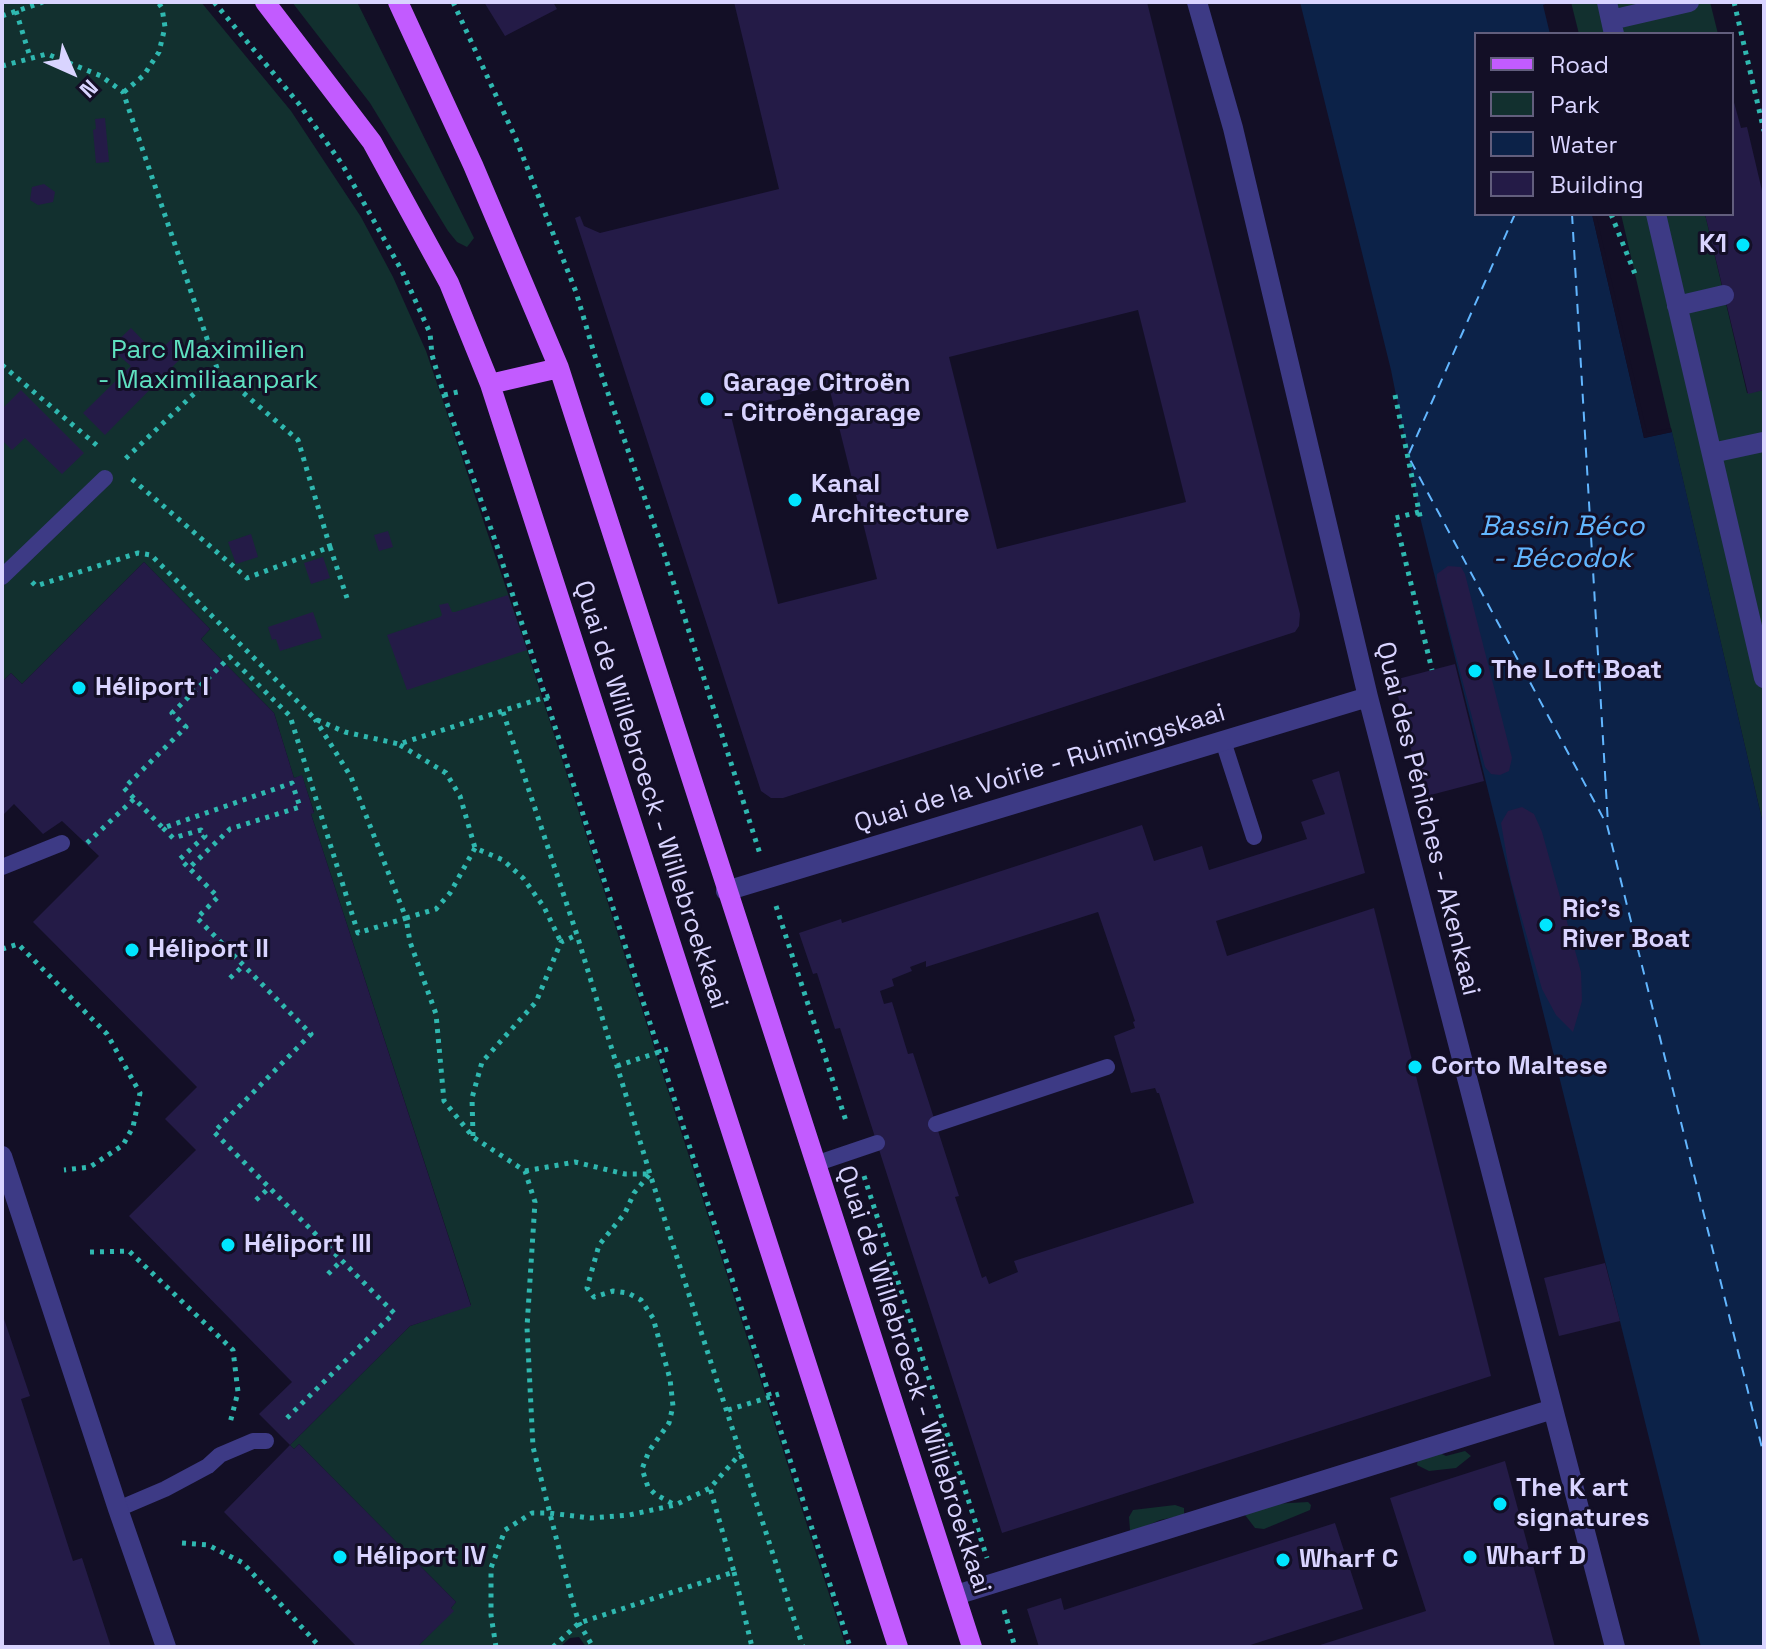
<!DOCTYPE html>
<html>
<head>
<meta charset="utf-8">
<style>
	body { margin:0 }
	#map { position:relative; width:1766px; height:1649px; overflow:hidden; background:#130f26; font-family:"Space Grotesk",sans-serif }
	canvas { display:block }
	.frame { position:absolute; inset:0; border:4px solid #d9d4ff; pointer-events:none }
	.legend { position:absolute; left:1474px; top:32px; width:260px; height:184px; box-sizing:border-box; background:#130f26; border:2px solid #625e7d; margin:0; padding:10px 14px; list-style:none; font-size:24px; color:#d9d4ff }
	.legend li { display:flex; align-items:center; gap:16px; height:40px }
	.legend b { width:40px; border:2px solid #625e7d }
	.north { position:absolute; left:32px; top:32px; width:80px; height:80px; -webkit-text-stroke:6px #130f26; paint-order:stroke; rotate:135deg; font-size:22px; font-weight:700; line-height:32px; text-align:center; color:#d9d4ff }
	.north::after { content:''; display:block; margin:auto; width:28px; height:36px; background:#d9d4ff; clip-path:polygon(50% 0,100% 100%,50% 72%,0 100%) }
</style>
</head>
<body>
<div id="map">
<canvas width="1766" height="1649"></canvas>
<div class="frame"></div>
<ul class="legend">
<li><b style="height:10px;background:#c25bff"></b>Road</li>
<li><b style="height:22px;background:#12302f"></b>Park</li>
<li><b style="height:22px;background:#0c2248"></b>Water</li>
<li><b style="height:22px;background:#241b47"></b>Building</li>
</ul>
<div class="north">N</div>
</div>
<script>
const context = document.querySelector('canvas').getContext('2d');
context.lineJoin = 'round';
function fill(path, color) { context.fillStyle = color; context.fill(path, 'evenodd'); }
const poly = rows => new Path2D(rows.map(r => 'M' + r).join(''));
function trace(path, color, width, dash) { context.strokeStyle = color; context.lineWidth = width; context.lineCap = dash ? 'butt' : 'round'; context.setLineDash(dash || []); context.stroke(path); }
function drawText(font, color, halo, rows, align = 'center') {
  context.font = font + ' "Space Grotesk",sans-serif'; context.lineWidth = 6; context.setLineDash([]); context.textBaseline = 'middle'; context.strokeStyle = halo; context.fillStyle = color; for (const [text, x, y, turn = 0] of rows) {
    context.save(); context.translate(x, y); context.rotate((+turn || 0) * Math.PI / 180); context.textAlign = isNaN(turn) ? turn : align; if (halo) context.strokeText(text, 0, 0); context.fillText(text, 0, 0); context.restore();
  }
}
fill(poly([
	[2,2,201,2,291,111,361,217,393,277,426,351,527,650,846,1647,586,1647,579,1637,570,1638,560,1647,417,1647,453,1611,451,1608,456,1602,299,1444,294,1449,290,1445,410,1326,471,1305,311,814,314,812,302,776,294,778,274,713,201,639,210,629,144,562,22,684,11,673,2,682],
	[292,2,357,2,474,238,467,247,457,242,448,231,370,103],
	[1571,2,1710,2,1718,34,1579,34],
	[1621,214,1705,214,1747,393,1764,390,1764,828],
	[1432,1449,1446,1456,1465,1451,1471,1456,1456,1468,1429,1471,1417,1465,1418,1458],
	[1308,1502,1311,1505,1310,1510,1264,1529,1255,1528,1245,1515,1255,1505],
	[1175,1505,1184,1508,1184,1515,1160,1520,1132,1532,1130,1530,1129,1517,1133,1510]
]), '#12302f');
fill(poly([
	[1300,2,1550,2,1543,5,1550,34,1476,34,1476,214,1592,214,1644,438,1672,432,1764,828,1764,1647,1701,1647,1421,521,1391,370]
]), '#0c2248');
fill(poly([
	[1592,214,1596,214,1647,433,1671,428,1672,432,1644,438]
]), '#130f26');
trace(poly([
	[1515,214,1408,456,1607,825,1764,1456],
	[1572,214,1608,824]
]), '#62b6ff', 2, [10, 8]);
fill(poly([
	[484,2,553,2,557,9,505,36],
	[734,2,1147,2,1300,614,1299,626,1295,632,783,798,771,798,761,791,575,218,580,216,584,226,600,233,779,189],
	[1138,310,1186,502,997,549,949,357],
	[829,387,877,579,778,604,730,412],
	[1732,95,1741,128,1747,127,1764,199,1764,390,1748,394,1705,214,1732,214],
	[105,118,109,162,96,163,93,130,96,129,95,119],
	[44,184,55,192,53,202,38,205,30,200,32,187],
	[131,328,156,354,172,339,186,353,105,435,83,413,131,366,110,348],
	[21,390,84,453,62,474,25,438,12,450,2,440,2,409],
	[388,531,393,547,379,551,374,535],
	[251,534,258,557,236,564,228,542],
	[323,557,330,578,311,584,304,563],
	[144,562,210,629,201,639,274,713,294,778,302,775,314,813,311,814,471,1306,410,1326,290,1445,259,1414,292,1382,129,1216,196,1150,165,1119,197,1087,33,922,99,856,62,821,43,834,14,804,2,816,2,682,11,673,22,684],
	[1448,566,1461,567,1465,574,1512,758,1509,771,1500,775,1491,774,1485,767,1437,583,1437,574],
	[508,595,527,650,407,690,387,635,440,617,442,615,439,605,448,603,452,612,455,612],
	[313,612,322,638,280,651,276,639,272,640,268,627],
	[1455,664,1484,781,1423,797,1394,680],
	[1339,771,1365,873,1216,921,1227,956,1374,908,1491,1376,1002,1533,840,1028,835,1029,817,973,813,974,799,933,841,919,842,923,1142,825,1154,861,1202,846,1209,870,1307,839,1301,822,1325,814,1312,780],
	[1098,912,1135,1021,1133,1022,1135,1028,1114,1036,1131,1093,1155,1088,1157,1093,1159,1093,1194,1203,1014,1261,1018,1272,989,1284,986,1276,982,1278,955,1197,959,1196,913,1053,908,1054,892,1002,884,1004,880,991,894,986,892,979,912,971,910,967,926,961,926,967],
	[1522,807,1534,814,1542,832,1581,972,1582,1001,1573,1032,1556,1015,1542,989,1511,881,1501,823,1508,811],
	[1605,1263,1620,1321,1559,1336,1544,1278],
	[2,1313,30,1396,21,1399,73,1561,82,1558,111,1647,2,1647],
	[299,1444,456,1602,451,1608,454,1611,417,1647,357,1647,224,1512,290,1445,294,1449],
	[1505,1461,1555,1647,1314,1647,1426,1611,1390,1498],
	[1335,1523,1363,1609,1244,1647,1039,1647,1027,1609,1061,1598,1064,1610]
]), '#241b47');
trace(poly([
	[214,2,299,104,342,164,402,271,430,333,432,355,444,395,497,546,850,1647],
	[453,2,516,139,576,292,595,356,664,553,760,854],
	[1734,2,1764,131],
	[16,11,30,57],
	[2,16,43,2],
	[2,66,47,54,101,76,123,92,218,371,123,461],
	[124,92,144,75,159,52,165,27,162,8,158,2],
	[1611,214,1635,274,1640,273],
	[2,365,100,448],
	[444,395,462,391],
	[1395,395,1421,521],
	[132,479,247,578,330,547,298,440,218,371],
	[1419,512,1395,518,1432,670],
	[330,547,347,598],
	[32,582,36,586,138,553,151,555,315,719,345,732,399,744,552,695],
	[503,712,577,935,650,1174,803,1647],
	[400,745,446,773,460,796,475,848,503,860,523,878,544,907,561,942],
	[163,828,173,838,201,830,205,836,180,859,189,868],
	[87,843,134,799],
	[475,848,450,893,436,909,406,918,410,942,436,1014,444,1101,473,1137,525,1171,535,1202,527,1327,533,1447,572,1600,579,1623,593,1647],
	[776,906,847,1124],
	[2,949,18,944,107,1034,140,1093,133,1127,123,1145,90,1167,64,1170],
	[230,978,243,966],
	[617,1066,668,1049],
	[473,1136,472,1098,482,1062,536,1002,561,942,577,935],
	[525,1171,575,1162,625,1174,649,1174],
	[649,1175,634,1193,625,1213,599,1245,587,1288,594,1297,613,1291,628,1293,641,1300,653,1318,670,1379,673,1406,669,1423,649,1451,642,1469,648,1487,655,1494,675,1505],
	[864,1176,987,1558],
	[256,1200,269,1188],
	[90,1252,129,1251,233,1350,238,1392,230,1423],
	[328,1274,342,1260],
	[728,1410,779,1394],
	[287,1418,394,1313,214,1132,311,1034,197,918,218,897,189,868,230,829,300,807,292,783,163,828,124,788,186,727,172,713,230,657,290,716,358,933,406,918,351,777,315,719],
	[182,1543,208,1545,243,1563,320,1647],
	[734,1572,752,1647],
	[1004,1610,1015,1647],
	[496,1647,491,1615,491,1568,505,1530,532,1513,549,1513,590,1518,629,1515,675,1505,710,1488,741,1453],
	[553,1647,579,1623,734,1572,710,1488]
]), '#2fb8b0', 5, [4, 6]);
trace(poly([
	[2,577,105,478],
	[1223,741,1254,837],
	[2,867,62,843],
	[936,1124,1107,1067],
	[815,1164,877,1143],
	[118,1509,165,1489,208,1466,220,1455,253,1441,266,1441]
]), '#3d3a85', 16);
trace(poly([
	[1197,2,1233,128,1368,697,1615,1647],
	[1607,2,1614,34],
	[1611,20,1689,2],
	[1656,214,1764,678],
	[1677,306,1724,295],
	[1712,453,1763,442],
	[726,891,1368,697],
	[2,1156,118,1509,166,1647],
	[956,1595,1553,1409]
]), '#3d3a85', 20);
trace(poly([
	[265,2,372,142,449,283,490,384,898,1647],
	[398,2,473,165,559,368,972,1647],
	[490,384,559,368]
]), '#c25bff', 20);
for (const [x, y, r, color] of [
	[1743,245,8,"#00e5ff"],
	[707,399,8,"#00e5ff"],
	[795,500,8,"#00e5ff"],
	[1475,671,8,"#00e5ff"],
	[79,688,8,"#00e5ff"],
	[1546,925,8,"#00e5ff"],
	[132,950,8,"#00e5ff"],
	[1415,1067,8,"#00e5ff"],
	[228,1245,8,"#00e5ff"],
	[1500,1504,8,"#00e5ff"],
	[340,1557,8,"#00e5ff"],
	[1470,1557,8,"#00e5ff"],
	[1283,1560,8,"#00e5ff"]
]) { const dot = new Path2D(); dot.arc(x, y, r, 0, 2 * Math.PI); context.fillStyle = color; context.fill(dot); trace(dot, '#130f26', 3); }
drawText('bold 26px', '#d9d4ff', '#130f26', [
	["K1",1727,245,"right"],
	["Garage Citroën",723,384],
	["- Citroëngarage",723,414],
	["Kanal",811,485],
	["Architecture",811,515],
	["The Loft Boat",1491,671],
	["Héliport I",95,688],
	["Ric's",1562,910],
	["River Boat",1562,940],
	["Héliport II",148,950],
	["Corto Maltese",1431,1067],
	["Héliport III",244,1245],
	["The K art",1516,1489],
	["signatures",1516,1519],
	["Héliport IV",356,1557],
	["Wharf D",1486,1557],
	["Wharf C",1299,1560]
], 'left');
drawText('26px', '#5fe0c0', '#130f26', [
	["Parc Maximilien",208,351],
	["- Maximiliaanpark",208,381]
]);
drawText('26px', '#d9d4ff', '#130f26', [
	["Quai de la Voirie - Ruimingskaai",1040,769,-17],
	["Quai de Willebroeck - Willebroekkaai",650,795,72],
	["Quai des Péniches - Akenkaai",1427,819,76],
	["Quai de Willebroeck - Willebroekkaai",913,1380,72]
]);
drawText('italic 28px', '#62b6ff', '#130f26', [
	["Bassin Béco",1562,527],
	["- Bécodok",1562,559]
]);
</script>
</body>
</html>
